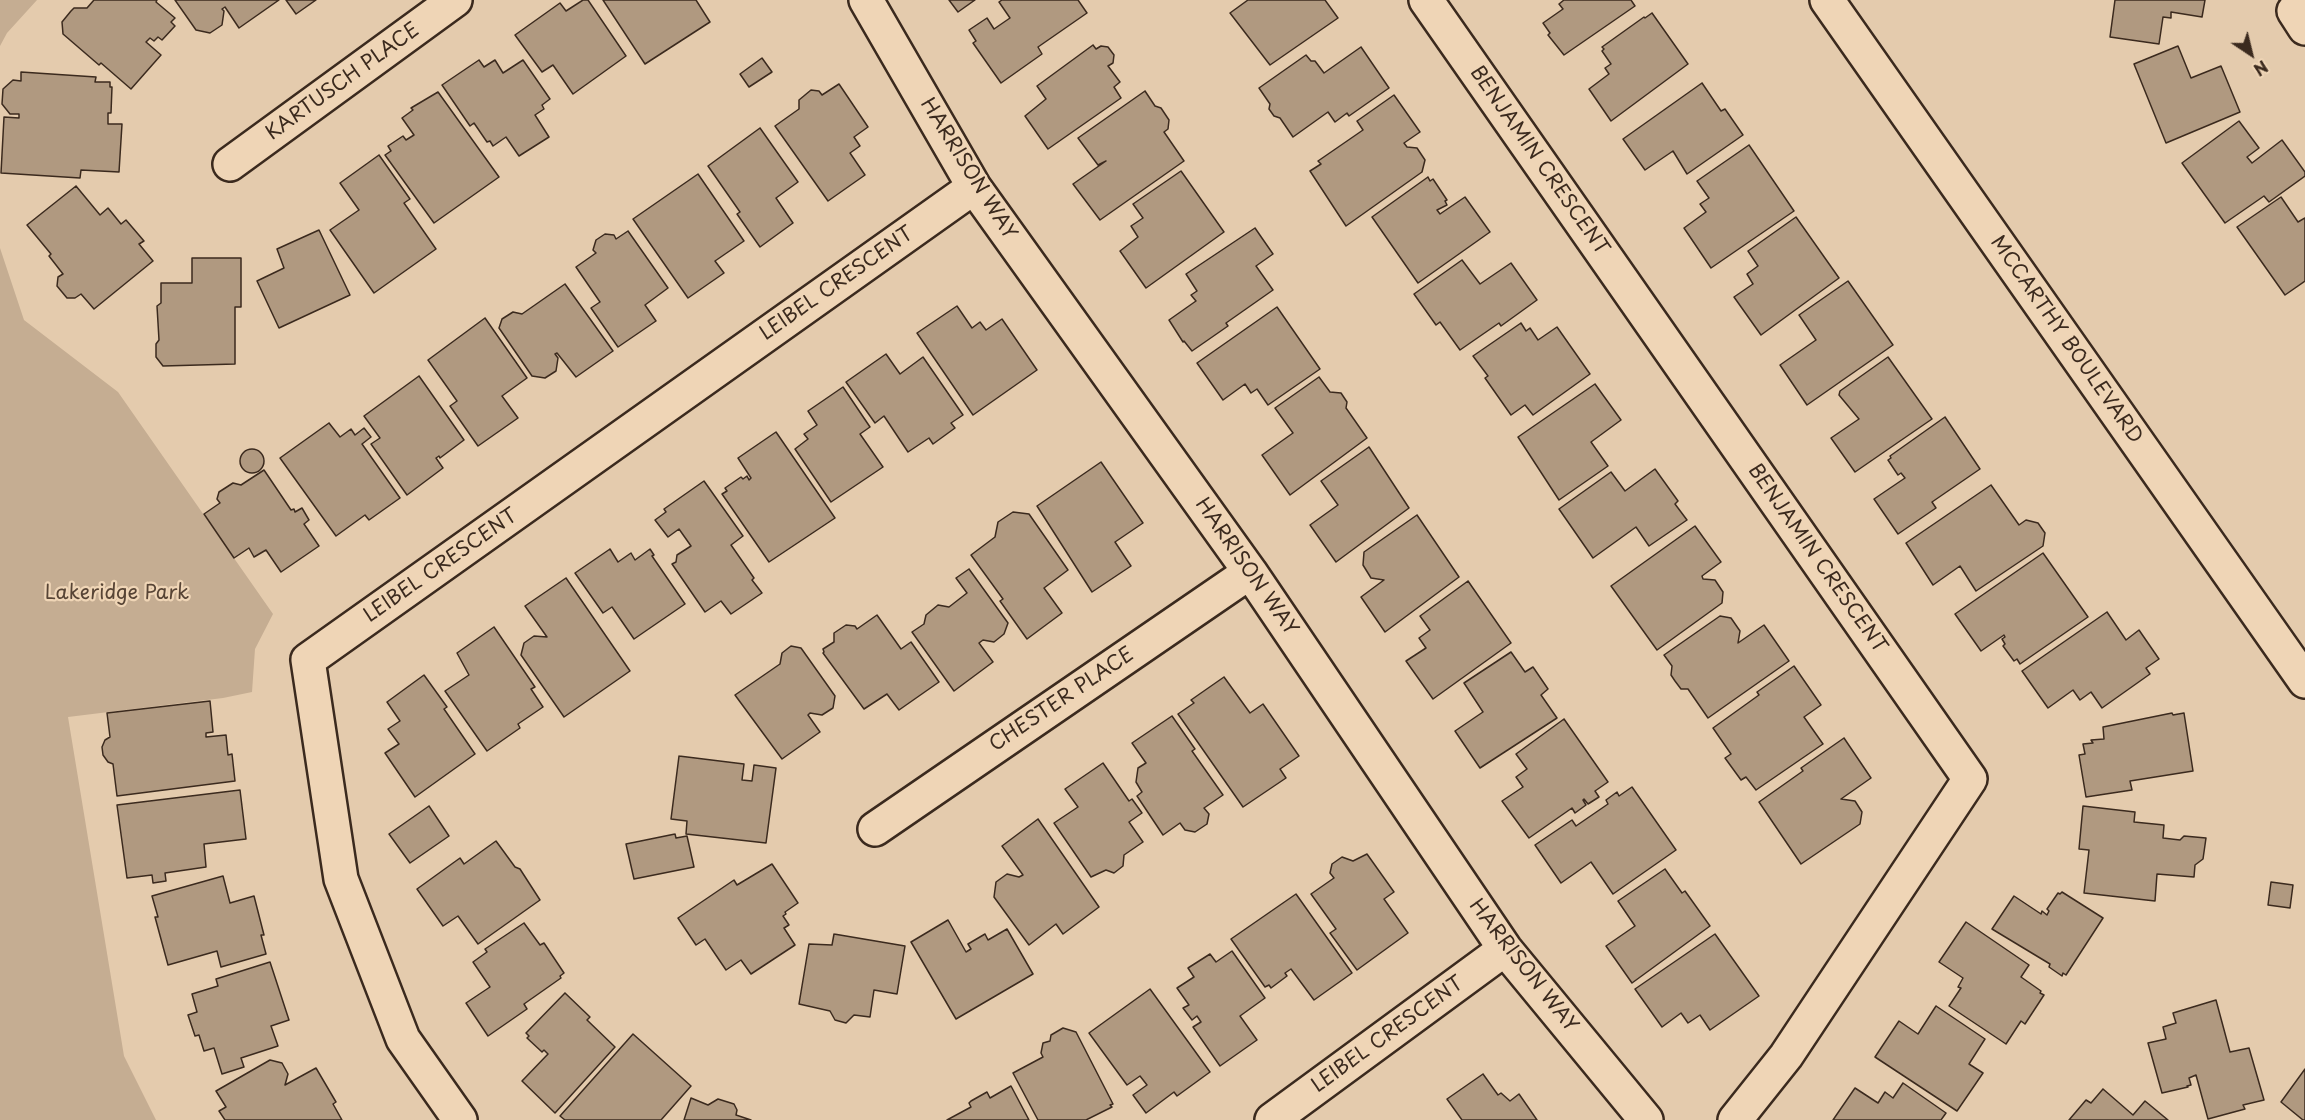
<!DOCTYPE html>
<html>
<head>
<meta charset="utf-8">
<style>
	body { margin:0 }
	#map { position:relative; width:2305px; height:1120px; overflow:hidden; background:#e4cbad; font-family:"Playpen Sans",sans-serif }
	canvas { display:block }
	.north { position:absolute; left:2221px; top:24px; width:60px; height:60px; -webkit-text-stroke:4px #efd5b6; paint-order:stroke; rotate:145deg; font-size:16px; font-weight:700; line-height:24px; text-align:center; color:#3b2a1e }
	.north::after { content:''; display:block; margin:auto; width:21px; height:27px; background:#3b2a1e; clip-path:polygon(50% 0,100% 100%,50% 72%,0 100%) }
</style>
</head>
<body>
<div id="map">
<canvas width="2305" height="1120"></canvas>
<div class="north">N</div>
</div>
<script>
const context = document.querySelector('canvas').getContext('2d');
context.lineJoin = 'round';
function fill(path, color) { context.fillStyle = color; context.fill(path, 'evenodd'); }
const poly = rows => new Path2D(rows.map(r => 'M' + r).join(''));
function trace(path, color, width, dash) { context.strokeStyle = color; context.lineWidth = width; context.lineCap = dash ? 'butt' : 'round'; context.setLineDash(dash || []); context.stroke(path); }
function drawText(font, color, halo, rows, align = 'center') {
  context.font = font + ' "Playpen Sans",sans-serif'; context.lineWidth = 4.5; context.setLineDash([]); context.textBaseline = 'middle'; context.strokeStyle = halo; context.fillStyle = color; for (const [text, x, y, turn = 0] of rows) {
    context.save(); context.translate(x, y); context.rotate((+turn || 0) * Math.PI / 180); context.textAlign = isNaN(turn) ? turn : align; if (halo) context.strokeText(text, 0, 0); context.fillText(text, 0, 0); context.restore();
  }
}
fill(poly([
	[0,0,37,0,7,33,0,46],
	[0,248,24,320,118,392,273,614,255,649,252,692,223,698,68,717,124,1056,156,1120,0,1120]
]), '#c5ad92');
const building = poly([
	[94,0,157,0,156,2,175,18,171,22,175,26,162,40,158,37,154,41,150,38,146,42,161,55,131,89,101,63,99,65,63,34,62,22,71,11,74,8,87,8,94,0],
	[175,0,279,0,239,28,225,7,222,9,224,11,222,25,210,33,196,30,175,0],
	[286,0,316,0,296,14,286,0],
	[583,0,588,0,626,56,573,94,553,65,542,72,515,35,560,3,566,11,583,0],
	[603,0,696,0,710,22,645,64,603,0],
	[949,0,975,0,958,12,949,0],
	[1002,0,1078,0,1087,13,1038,47,1042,54,1001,83,973,43,976,41,969,30,987,18,994,29,1010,18,999,2,1002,0],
	[1248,0,1325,0,1338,18,1270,65,1230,13,1248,0],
	[1564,0,1631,0,1635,6,1564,55,1548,35,1550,33,1543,23,1563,9,1559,4,1564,0],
	[2115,0,2205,0,2202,17,2171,12,2171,18,2163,17,2159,44,2110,37,2115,0],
	[1652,13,1688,64,1611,121,1589,89,1609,74,1605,68,1611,64,1602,51,1604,49,1602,47,1644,17,1645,18,1652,13],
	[1093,45,1096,49,1101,46,1108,47,1114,55,1113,63,1108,66,1120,82,1114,87,1121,98,1048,149,1025,116,1046,99,1037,86,1093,45],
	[2178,46,2191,78,2221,66,2240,112,2166,143,2134,64,2178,46],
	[1361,47,1389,88,1349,116,1347,113,1335,122,1328,112,1293,137,1280,118,1274,116,1269,109,1270,104,1259,88,1306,55,1311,61,1315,61,1324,73,1361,47],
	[762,58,772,72,749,87,740,74,762,58],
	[479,60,484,67,495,60,503,73,523,60,550,99,542,105,544,109,535,115,549,137,519,156,506,137,493,146,490,141,487,142,474,123,470,126,442,85,479,60],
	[21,72,96,77,95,82,110,82,110,87,112,87,111,113,108,113,108,124,122,124,119,172,81,170,80,178,1,173,4,117,19,118,19,114,10,114,2,104,3,89,13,80,21,81,21,72],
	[1702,83,1721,111,1725,109,1743,135,1687,174,1673,151,1645,170,1623,139,1702,83],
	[839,84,868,127,854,137,860,146,850,153,865,175,828,201,775,126,799,109,799,100,811,90,819,91,822,95,839,84],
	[1145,91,1155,106,1161,108,1169,120,1168,129,1164,132,1184,161,1100,220,1073,184,1106,161,1098,165,1078,138,1145,91],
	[438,92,499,177,434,223,385,155,391,151,388,146,403,136,406,140,414,135,402,118,413,110,411,108,438,92],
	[1394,95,1420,132,1404,143,1407,147,1417,148,1425,160,1422,172,1346,226,1310,171,1321,164,1318,161,1363,130,1357,121,1394,95],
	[2239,121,2259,148,2247,157,2252,163,2282,140,2305,172,2305,176,2269,202,2264,196,2225,223,2182,163,2239,121],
	[760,128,798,182,776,198,793,223,760,247,737,214,740,212,708,166,760,128],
	[1749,145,1794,211,1711,268,1684,228,1706,212,1700,204,1709,198,1697,181,1749,145],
	[379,155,410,199,404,203,436,249,374,293,330,230,359,210,340,183,379,155],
	[1181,171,1224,232,1146,288,1120,251,1138,237,1131,226,1143,218,1133,204,1181,171],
	[698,174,744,241,715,261,724,273,688,298,633,219,698,174],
	[1428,177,1430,181,1433,179,1447,200,1445,201,1447,205,1437,210,1440,214,1465,197,1490,232,1418,283,1372,217,1428,177],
	[76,186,100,215,108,208,121,224,126,220,144,241,139,244,153,261,94,309,81,294,75,298,67,298,57,286,58,277,63,274,49,256,51,254,27,225,76,186],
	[2281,197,2298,222,2305,218,2305,281,2285,295,2237,227,2281,197],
	[1796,217,1839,278,1761,335,1734,297,1753,284,1747,274,1758,266,1748,251,1796,217],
	[1255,228,1273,254,1256,266,1273,290,1226,323,1228,326,1192,351,1184,341,1183,342,1169,320,1196,301,1191,295,1197,291,1186,274,1255,228],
	[319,230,350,295,279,328,257,281,284,268,277,249,319,230],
	[628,231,668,288,645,305,656,321,618,347,591,308,600,302,576,267,596,253,593,250,596,240,605,234,614,235,616,239,628,231],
	[192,258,241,258,241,307,235,307,235,364,163,366,156,357,156,344,159,340,157,306,161,303,161,283,192,283,192,258],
	[1462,260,1480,284,1511,263,1537,300,1501,326,1499,323,1460,350,1440,322,1436,325,1414,294,1462,260],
	[1848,281,1893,345,1807,405,1780,365,1816,340,1799,315,1848,281],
	[565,284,613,351,576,377,557,353,555,354,558,358,556,371,545,378,532,376,499,328,502,319,513,312,522,314,565,284],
	[957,306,972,328,980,322,986,330,1002,319,1037,370,973,415,917,333,957,306],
	[1277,307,1320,369,1268,405,1257,389,1251,393,1245,384,1223,400,1197,363,1277,307],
	[485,318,527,378,502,396,518,418,478,446,450,406,457,401,428,360,485,318],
	[1521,323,1526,331,1530,328,1538,340,1557,327,1590,374,1533,415,1525,405,1511,415,1485,378,1488,376,1473,356,1521,323],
	[886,354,900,374,923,357,963,415,951,423,955,428,933,444,929,438,908,452,884,416,875,423,846,382,886,354],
	[1888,357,1932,419,1855,472,1831,438,1859,419,1839,395,1840,391,1888,357],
	[419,376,464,440,440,458,439,456,436,458,443,468,407,495,371,444,380,438,364,416,419,376],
	[1319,377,1330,392,1341,393,1347,402,1346,408,1367,438,1290,495,1262,455,1293,433,1275,408,1319,377],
	[1595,384,1621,420,1591,442,1608,466,1559,500,1518,437,1595,384],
	[843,387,870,427,860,434,883,467,831,502,795,449,808,439,804,434,817,425,808,411,843,387],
	[1945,417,1980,469,1932,502,1936,508,1898,534,1874,499,1905,478,1901,473,1898,475,1888,460,1891,458,1890,456,1945,417],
	[329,423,340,437,351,429,355,435,364,428,371,437,362,444,400,498,369,520,365,515,336,536,280,458,329,423],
	[776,432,835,518,769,562,722,494,727,491,725,488,741,477,743,479,747,476,749,480,751,478,738,458,776,432],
	[1369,447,1409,508,1336,562,1310,525,1338,505,1321,481,1369,447],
	'240 461a12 12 0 1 1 24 0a12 12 0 1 1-24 0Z',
	[1101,462,1143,523,1115,542,1131,566,1092,592,1037,506,1101,462],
	[1655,469,1678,501,1675,504,1687,520,1649,546,1636,527,1593,558,1559,509,1611,472,1625,491,1655,469],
	[264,470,291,510,294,509,295,512,302,508,309,520,304,524,319,546,281,572,266,550,254,557,249,548,234,558,204,514,220,503,217,499,219,492,233,483,241,485,264,470],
	[704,481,743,536,731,545,754,578,752,580,762,593,731,614,721,601,705,612,672,564,676,562,677,555,691,546,679,529,668,537,655,520,666,512,664,509,704,481],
	[1991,485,2019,525,2026,520,2038,523,2045,533,2043,546,1976,591,1960,566,1933,585,1906,543,1991,485],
	[1013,512,1029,514,1068,570,1044,588,1062,613,1027,639,1000,601,1003,599,971,555,995,537,998,522,1013,512],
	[1417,515,1459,577,1385,632,1361,597,1384,580,1371,578,1363,565,1364,552,1417,515],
	[1695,526,1721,562,1702,576,1703,579,1715,580,1723,592,1722,603,1657,650,1611,586,1695,526],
	[610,549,618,562,631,553,635,560,650,549,654,555,652,556,685,604,634,639,612,607,603,613,575,573,610,549],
	[2043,553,2088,617,2020,664,2017,659,2014,661,2003,646,2005,644,2002,639,2005,637,2004,635,1981,651,1955,614,2043,553],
	[969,569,1008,623,1004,634,994,642,983,640,979,643,993,662,954,691,912,632,924,624,926,615,938,605,949,607,967,593,956,578,969,569],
	[566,578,630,671,564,717,521,655,524,643,534,636,547,637,525,606,566,578],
	[1468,581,1511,643,1433,699,1406,661,1426,648,1419,638,1430,630,1420,616,1468,581],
	[2107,612,2126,640,2139,630,2159,659,2146,668,2150,674,2102,708,2091,692,2080,700,2073,690,2048,708,2022,671,2107,612],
	[877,615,901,649,911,642,939,682,899,710,887,694,864,709,823,653,824,652,823,649,834,642,834,633,846,625,855,626,857,629,877,615],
	[1720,616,1731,618,1740,631,1738,643,1764,625,1789,661,1708,718,1688,689,1681,689,1675,681,1671,675,1672,666,1664,655,1720,616],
	[494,627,535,687,531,689,543,707,518,724,520,728,487,751,445,691,469,675,457,653,494,627],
	[791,646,801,648,835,696,833,708,822,715,810,713,808,715,820,732,782,759,735,695,780,664,782,653,791,646],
	[1511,652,1525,672,1533,667,1548,689,1541,695,1557,718,1480,768,1455,731,1483,712,1464,683,1511,652],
	[1794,666,1821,705,1804,717,1823,744,1756,790,1746,777,1741,780,1725,758,1731,754,1713,728,1759,695,1757,692,1794,666],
	[424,675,447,707,444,709,475,754,415,797,385,753,399,744,388,729,400,721,387,702,424,675],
	[1224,677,1250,713,1263,704,1299,756,1280,769,1286,778,1243,807,1178,714,1194,703,1191,700,1224,677],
	[210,701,213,732,206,733,206,737,226,735,228,755,232,754,235,781,117,796,113,764,108,762,103,755,102,747,105,740,110,737,107,713,210,701],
	[2172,713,2173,715,2184,713,2193,771,2130,781,2132,790,2086,797,2079,755,2085,754,2083,744,2093,743,2091,740,2104,739,2103,727,2172,713],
	[1172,716,1195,749,1192,751,1223,795,1204,808,1209,814,1207,824,1195,832,1185,830,1180,823,1163,835,1137,796,1142,792,1136,782,1138,768,1146,763,1132,743,1172,716],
	[1564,719,1608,782,1595,791,1599,797,1588,804,1584,799,1583,800,1586,805,1575,813,1572,808,1529,838,1502,801,1523,787,1516,777,1527,769,1516,754,1564,719],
	[1844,738,1871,778,1841,799,1855,801,1862,812,1860,824,1801,864,1759,802,1803,771,1801,768,1844,738],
	[679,756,744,764,742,780,752,781,754,765,776,768,766,843,686,834,687,821,671,819,679,756],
	[1103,763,1129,801,1132,799,1142,813,1129,822,1143,842,1124,855,1123,866,1114,873,1106,870,1091,877,1054,823,1078,807,1065,789,1103,763],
	[1632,787,1676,850,1613,894,1591,862,1561,883,1535,845,1572,820,1576,826,1608,804,1606,800,1617,792,1619,796,1632,787],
	[240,790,246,839,204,844,206,867,165,873,166,881,153,883,152,875,127,878,117,805,240,790],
	[429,806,449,836,410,863,389,834,429,806],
	[2083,806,2135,812,2134,822,2164,825,2163,838,2180,840,2184,836,2206,838,2203,859,2195,865,2194,877,2157,874,2155,901,2084,893,2089,850,2079,849,2083,806],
	[1038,819,1099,907,1063,934,1056,924,1029,945,994,897,996,882,1007,874,1019,877,1023,875,1002,846,1038,819],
	[675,834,676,838,687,836,694,867,634,879,626,844,675,834],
	[496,841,515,867,520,869,540,900,478,944,458,916,443,926,417,889,460,858,464,864,496,841],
	[1367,854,1394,892,1384,899,1408,933,1357,970,1330,933,1336,929,1311,894,1334,878,1330,873,1332,864,1342,857,1353,861,1367,854],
	[772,864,798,903,785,912,786,914,783,916,789,925,784,928,795,945,751,974,741,960,726,970,705,939,696,945,678,918,734,880,737,885,772,864],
	[1665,869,1682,893,1685,891,1710,926,1632,983,1606,946,1635,926,1618,901,1665,869],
	[223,876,230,903,254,896,264,935,261,935,266,954,221,967,217,951,168,965,155,917,158,917,152,896,223,876],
	[2271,882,2293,885,2290,908,2268,905,2271,882],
	[2062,892,2103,918,2066,975,2063,973,2062,976,2049,967,2050,964,1992,929,2014,896,2041,914,2042,911,2047,915,2049,911,2047,909,2058,893,2060,894,2062,892],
	[1296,894,1352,973,1314,1000,1291,969,1285,973,1287,976,1271,988,1269,985,1265,987,1231,939,1296,894],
	[948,920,966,952,971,949,968,944,985,934,988,940,1007,929,1033,974,956,1019,911,942,948,920],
	[1966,922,2029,965,2021,977,2041,991,2040,993,2044,995,2025,1024,2021,1021,2006,1044,1949,1006,1961,988,1958,987,1963,978,1939,962,1966,922],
	[524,923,540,945,544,943,564,973,560,976,561,978,524,1004,527,1009,488,1036,466,1003,490,987,473,962,487,952,485,949,524,923],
	[834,934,905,946,897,994,874,990,870,1017,854,1015,846,1023,835,1020,830,1011,799,1004,809,944,832,945,834,934],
	[1715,934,1759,996,1710,1030,1700,1015,1688,1023,1681,1013,1662,1027,1635,989,1715,934],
	[1232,951,1265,998,1240,1016,1257,1040,1220,1066,1193,1027,1201,1022,1197,1016,1192,1020,1183,1008,1189,1005,1177,988,1194,977,1188,968,1210,954,1216,962,1232,951],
	[270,962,289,1020,271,1026,278,1046,241,1058,244,1067,222,1074,214,1048,204,1051,199,1035,195,1036,188,1015,197,1012,192,994,218,986,216,979,270,962],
	[1150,989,1210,1072,1177,1096,1174,1092,1146,1113,1133,1095,1147,1085,1140,1076,1127,1085,1089,1033,1150,989],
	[565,993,590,1017,587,1020,615,1047,555,1113,522,1081,548,1054,544,1050,542,1052,527,1038,529,1036,526,1033,565,993],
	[2216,1000,2230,1052,2249,1048,2264,1100,2243,1105,2245,1109,2208,1119,2196,1075,2189,1078,2191,1085,2187,1086,2188,1087,2162,1093,2148,1043,2166,1039,2163,1027,2176,1023,2173,1013,2216,1000],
	[1936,1006,1985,1039,1969,1064,1983,1073,1957,1111,1875,1057,1899,1021,1918,1034,1936,1006],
	[1063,1028,1076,1032,1113,1104,1110,1105,1112,1107,1086,1120,1038,1120,1013,1073,1043,1057,1041,1053,1043,1043,1050,1041,1051,1035,1063,1028],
	[633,1034,691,1086,661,1120,565,1120,560,1116,633,1034],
	[270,1060,282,1063,288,1074,285,1085,316,1068,336,1102,333,1104,342,1120,225,1120,219,1111,226,1107,216,1091,270,1060],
	[2305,1069,2305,1120,2303,1120,2281,1102,2305,1069],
	[1483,1074,1498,1095,1501,1093,1510,1101,1519,1094,1537,1120,1462,1120,1447,1099,1483,1074],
	[1903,1083,1946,1113,1941,1120,1833,1120,1855,1088,1878,1103,1885,1092,1893,1098,1903,1083],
	[1011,1086,1029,1120,947,1120,971,1107,969,1103,971,1101,987,1092,990,1098,1011,1086],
	[2103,1089,2133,1115,2145,1101,2168,1120,2069,1120,2086,1100,2091,1103,2103,1089],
	[691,1098,708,1105,718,1099,734,1104,737,1110,736,1115,751,1120,684,1120,691,1098]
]);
fill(building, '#b09980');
trace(building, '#3b2a1e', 1.5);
const minor = poly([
	[866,0,974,187,1250,572,1505,949,1646,1120],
	[1426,0,1970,779,1786,1056,1735,1120],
	[2305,3,2294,11,2305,28],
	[230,164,455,0],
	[875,829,1250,572],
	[460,1120,403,1039,341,879,308,660,974,187],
	[1272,1120,1505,949]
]);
const major = poly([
	[1827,0,2305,681]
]);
trace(minor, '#3b2a1e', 38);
trace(major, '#3b2a1e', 38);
trace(minor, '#efd5b6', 33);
trace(major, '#efd5b6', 33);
drawText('20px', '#3b2a1e', '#efd5b6', [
	["KARTUSCH PLACE",343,82,-36],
	["BENJAMIN CRESCENT",1539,161,55],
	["HARRISON WAY",968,169,58],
	["LEIBEL CRESCENT",837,284,-35],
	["MCCARTHY BOULEVARD",2066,340,55],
	["BENJAMIN CRESCENT",1817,559,55],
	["LEIBEL CRESCENT",441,566,-35],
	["HARRISON WAY",1246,567,55],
	["CHESTER PLACE",1062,700,-34],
	["HARRISON WAY",1523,966,52],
	["LEIBEL CRESCENT",1388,1035,-36]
]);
drawText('20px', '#574435', '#efd5b6', [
	["Lakeridge Park",117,593]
]);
</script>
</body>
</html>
